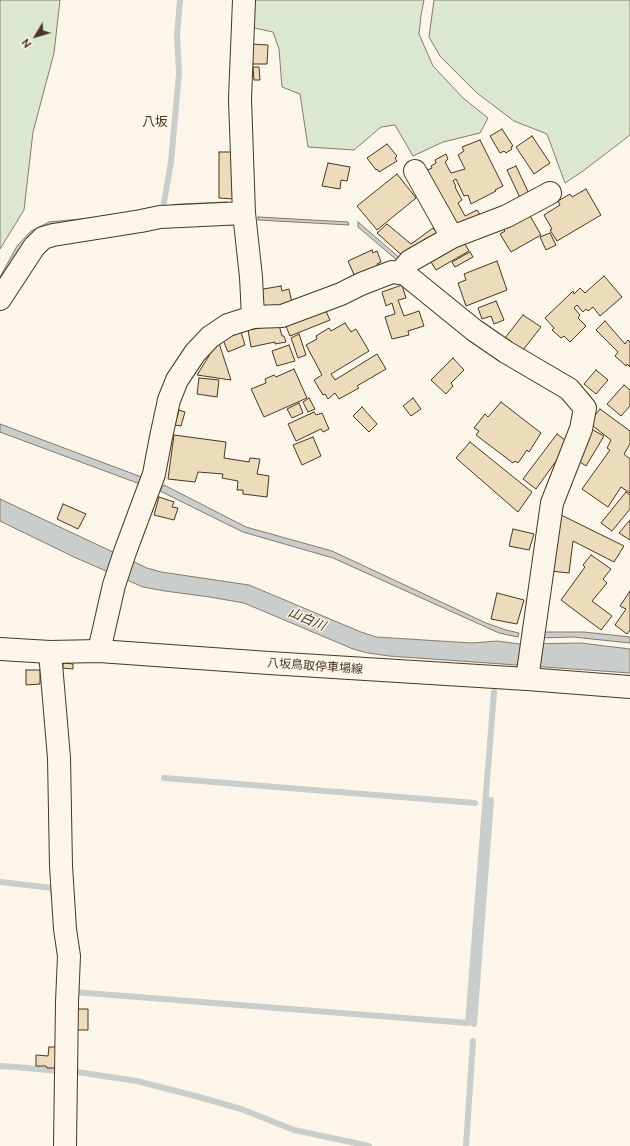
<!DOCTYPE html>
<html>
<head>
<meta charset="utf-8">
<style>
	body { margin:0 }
	#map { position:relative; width:630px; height:1146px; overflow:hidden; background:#fbf6e9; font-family:Ubuntu,sans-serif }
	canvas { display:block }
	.north { position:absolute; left:16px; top:16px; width:40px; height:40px; -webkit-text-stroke:3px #fbf6e9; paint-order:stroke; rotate:232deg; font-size:11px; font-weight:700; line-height:16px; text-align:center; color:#4a3520 }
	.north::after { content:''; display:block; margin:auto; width:14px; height:18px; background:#4a3520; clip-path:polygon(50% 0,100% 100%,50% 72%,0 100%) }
</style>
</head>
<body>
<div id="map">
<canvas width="630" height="1146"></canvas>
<div class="north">N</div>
</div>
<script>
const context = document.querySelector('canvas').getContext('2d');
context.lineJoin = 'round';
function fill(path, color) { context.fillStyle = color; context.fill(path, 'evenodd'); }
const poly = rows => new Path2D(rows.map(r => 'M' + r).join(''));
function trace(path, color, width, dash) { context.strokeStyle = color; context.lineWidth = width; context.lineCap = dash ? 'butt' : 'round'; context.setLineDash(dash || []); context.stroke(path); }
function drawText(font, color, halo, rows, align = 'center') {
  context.font = font + ' Ubuntu,"Noto Sans JP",sans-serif'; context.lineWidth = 3; context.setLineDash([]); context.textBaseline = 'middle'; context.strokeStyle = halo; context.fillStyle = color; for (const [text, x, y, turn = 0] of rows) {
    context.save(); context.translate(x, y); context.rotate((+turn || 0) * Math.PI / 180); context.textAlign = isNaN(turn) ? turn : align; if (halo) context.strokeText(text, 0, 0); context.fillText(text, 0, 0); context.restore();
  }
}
const green = poly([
	[0,0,60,0,54,53,33,132,24,210,0,249,0,0],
	[251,0,424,0,421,15,419,34,433,66,463,98,488,118,480,133,443,142,413,156,395,125,381,127,354,150,308,147,300,94,282,87,279,49,273,32,250,27,251,0],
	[434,0,630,0,630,135,583,171,565,183,547,134,514,121,477,93,440,56,429,37,434,0]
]);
fill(green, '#dce7d0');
trace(green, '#887966', 1);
const water = poly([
	[227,202,228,206,33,234,18,251,0,285,0,277,17,246,31,231,49,222,90,218,127,214,155,207,180,204,227,202],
	[258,217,348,222,349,225,258,220,258,217],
	[358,222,401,259,398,261,358,227,358,222],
	[0,424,144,478,140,484,0,432,0,424],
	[164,485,246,527,332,551,486,623,506,630,519,633,518,637,499,633,333,558,243,532,160,491,164,485],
	[0,499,147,568,161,572,249,585,361,632,376,637,472,643,497,641,520,644,581,643,630,649,630,673,389,656,368,653,353,649,244,603,210,597,165,591,143,587,74,557,0,521,0,499],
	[537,632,584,632,630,637,630,643,573,637,538,638,537,632]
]);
fill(water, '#c9cecd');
trace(water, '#887966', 1);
trace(poly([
	[163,208,171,162,179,73,177,35,180,0],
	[164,778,475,803],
	[0,882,53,888,53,893],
	[74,992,468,1023,494,692],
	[474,1024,491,800],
	[0,1066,16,1067,58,1071],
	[77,1072,137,1081,199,1097,241,1109,294,1130,369,1146],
	[466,1146,473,1041]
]), '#c9cecd', 6);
const building = poly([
	[250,44,268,45,267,64,249,64,250,44],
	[253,67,259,67,260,80,254,80,253,67],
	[502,129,513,146,511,147,512,149,506,153,504,151,500,153,490,136,502,129],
	[532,136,550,163,534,174,516,147,532,136],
	[480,140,503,186,495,190,496,191,471,204,468,195,464,196,456,179,453,181,456,186,455,187,462,200,458,203,465,216,477,210,482,218,453,230,423,172,432,168,431,166,436,163,435,160,446,154,448,159,445,162,451,173,465,169,458,155,464,151,462,147,480,140],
	[387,144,397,156,395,158,397,161,379,172,377,169,376,170,367,158,387,144],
	[219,152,234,152,234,199,219,198,219,152],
	[328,163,350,167,347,181,341,180,340,189,322,186,328,163],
	[516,166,531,198,522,202,507,170,516,166],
	[397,174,416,198,377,230,357,206,397,174],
	[586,189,601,215,557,241,550,230,552,229,544,215,560,205,558,201,570,194,572,197,586,189],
	[529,214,541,235,511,252,500,234,505,231,503,229,529,214],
	[387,224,411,244,433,228,440,237,405,258,377,233,387,224],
	[550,233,556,245,546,250,540,237,550,233],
	[461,237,469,251,436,270,428,257,461,237],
	[372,250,373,253,377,251,381,262,377,264,378,266,355,277,348,261,372,250],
	[470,252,473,257,455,267,452,262,470,252],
	[497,261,507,290,466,306,458,283,466,280,464,274,497,261],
	[604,276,622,297,600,316,593,307,588,311,586,309,583,312,577,305,574,308,580,315,578,318,586,326,570,342,564,336,561,338,552,330,554,328,545,318,573,291,574,294,580,288,585,293,604,276],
	[402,285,406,298,398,300,404,316,419,311,424,326,408,331,409,335,392,339,385,317,395,314,392,303,386,306,382,292,402,285],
	[281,286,282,291,289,289,292,303,261,309,258,290,281,286],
	[496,301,504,320,494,324,491,316,482,319,478,308,496,301],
	[325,309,330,320,290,336,285,324,325,309],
	[523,315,541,327,523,350,505,338,523,315],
	[605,321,625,344,628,340,630,342,630,367,627,364,626,366,615,356,618,352,596,330,605,321],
	[345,323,351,332,356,329,369,351,331,374,335,380,377,354,386,369,357,386,359,388,339,399,335,393,328,399,325,394,323,395,314,380,322,375,306,345,317,339,316,336,329,328,331,331,345,323],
	[279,325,282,336,284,336,286,342,275,344,275,342,251,347,248,330,279,325],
	[241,332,245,345,228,352,223,340,241,332],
	[299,334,306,355,298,358,291,338,299,334],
	[217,343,219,343,231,380,197,375,217,343],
	[289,345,295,361,277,366,272,351,289,345],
	[453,358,464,370,451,383,453,386,446,394,431,380,453,358],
	[294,369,307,398,264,417,251,389,266,383,265,379,274,375,276,377,294,369],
	[596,370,608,380,596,394,584,384,596,370],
	[199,378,219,380,217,397,197,394,199,378],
	[624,385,630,390,630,406,621,416,607,404,624,385],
	[309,398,315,409,308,412,303,402,309,398],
	[413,398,421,409,411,416,403,406,413,398],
	[501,402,541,433,529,452,527,450,518,463,515,461,513,463,476,435,479,431,474,428,485,414,488,417,501,402],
	[299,403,303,413,292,418,287,409,299,403],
	[362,407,377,424,369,432,353,416,362,407],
	[600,409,630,431,630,444,624,454,630,459,630,493,621,487,608,507,582,489,610,450,607,448,611,440,589,423,600,409],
	[179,410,185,412,181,426,175,425,179,410],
	[314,412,316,415,322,413,329,429,323,432,321,429,296,441,288,424,314,412],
	[591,429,604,436,586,466,574,458,591,429],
	[557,434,569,443,536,489,523,479,557,434],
	[174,435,226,442,224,458,249,462,250,458,260,459,257,474,269,476,267,497,243,494,243,490,237,490,238,481,222,478,223,474,198,472,195,482,168,479,174,435],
	[313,437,321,456,302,465,293,445,313,437],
	[470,442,532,492,518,512,456,458,470,442],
	[626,492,630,495,630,509,612,531,601,523,626,492],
	[159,497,174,502,172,507,178,508,174,520,154,515,159,497],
	[63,504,86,514,78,529,57,519,63,504],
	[559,514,624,546,614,562,573,541,569,573,550,571,559,514],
	[630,520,630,540,619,533,630,520],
	[513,529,534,534,529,550,509,546,513,529],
	[591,555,611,569,603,579,607,583,592,601,612,616,601,630,561,600,585,567,583,565,591,555],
	[630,591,630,630,627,634,615,625,626,609,620,606,630,591],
	[497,593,524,600,517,624,491,619,497,593],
	[63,663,73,664,73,669,63,668,63,663],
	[26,670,40,670,40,684,26,685,26,670],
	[77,1009,88,1009,88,1030,76,1030,77,1009],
	[49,1047,60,1047,57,1068,47,1068,46,1066,36,1066,36,1055,48,1056,49,1047]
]);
fill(building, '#ecdcbc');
trace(building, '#4a3520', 1);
const minor = poly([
	[244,0,240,99,244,213,251,277,253,317],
	[415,171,452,237],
	[400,273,410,261,452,237,507,216,550,193],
	[0,299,34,247,43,238,53,235,141,221,160,217,244,213],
	[99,651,114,585,125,552,154,474,161,437,169,400,177,380,195,353,210,337,228,325,253,317,282,316,341,294,361,284,392,272,405,274,474,330,506,352,569,389,585,408,581,429,552,503,527,679],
	[50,652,59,758,61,866,65,929,69,956,67,1002,65,1146]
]);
const major = poly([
	[0,649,50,652,99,651,269,663,527,679,630,687]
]);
trace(minor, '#4a3520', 24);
trace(major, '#4a3520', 24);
trace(minor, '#fbf6e9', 22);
trace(major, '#fbf6e9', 22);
drawText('12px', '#4a3520', '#fbf6e9', [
	["八坂鳥取停車場線",315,666,4]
]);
drawText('13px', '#4a3520', '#fbf6e9', [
	["八坂",155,122]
]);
drawText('italic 13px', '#4a3520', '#fbf6e9', [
	["山白川",307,619,23]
]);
</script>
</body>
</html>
